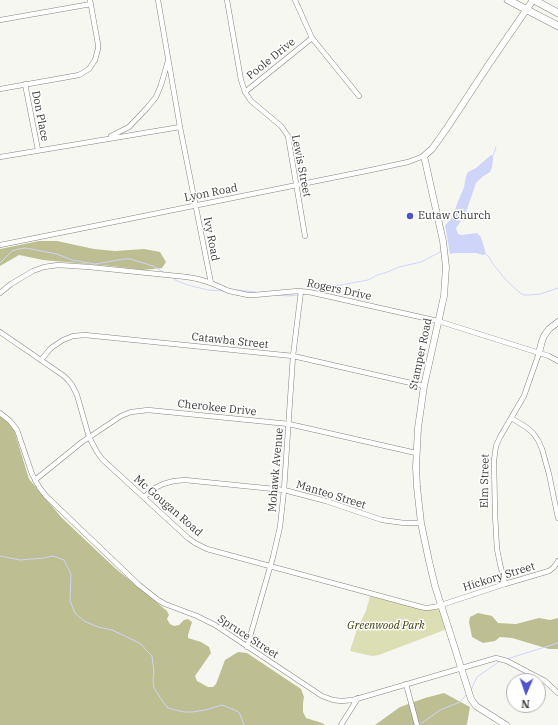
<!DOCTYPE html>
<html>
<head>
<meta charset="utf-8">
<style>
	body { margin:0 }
	#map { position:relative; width:558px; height:725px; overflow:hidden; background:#f7f7f2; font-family:"IBM Plex Serif",serif }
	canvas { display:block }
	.north { position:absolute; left:506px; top:673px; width:40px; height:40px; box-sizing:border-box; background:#fff; border:1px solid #b1b1b0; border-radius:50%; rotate:182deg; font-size:11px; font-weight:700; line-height:16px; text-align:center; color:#3b3b39 }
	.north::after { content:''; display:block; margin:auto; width:14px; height:18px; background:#4f54ca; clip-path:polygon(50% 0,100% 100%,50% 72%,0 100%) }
</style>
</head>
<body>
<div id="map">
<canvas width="558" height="725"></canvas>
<div class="north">N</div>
</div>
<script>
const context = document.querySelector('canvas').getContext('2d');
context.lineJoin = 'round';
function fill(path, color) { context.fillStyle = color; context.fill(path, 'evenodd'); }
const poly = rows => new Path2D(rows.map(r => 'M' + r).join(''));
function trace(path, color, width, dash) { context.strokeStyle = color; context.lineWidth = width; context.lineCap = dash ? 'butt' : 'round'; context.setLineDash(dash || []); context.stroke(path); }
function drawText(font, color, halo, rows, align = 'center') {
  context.font = font + ' "IBM Plex Serif",serif'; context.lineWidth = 3; context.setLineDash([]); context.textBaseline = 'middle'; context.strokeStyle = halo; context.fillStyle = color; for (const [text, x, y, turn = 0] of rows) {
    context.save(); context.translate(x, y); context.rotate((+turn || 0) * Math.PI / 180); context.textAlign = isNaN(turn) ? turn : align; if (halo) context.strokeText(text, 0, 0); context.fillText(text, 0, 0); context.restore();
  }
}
fill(poly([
	[370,596,420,609,429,609,440,608,447,629,379,655,372,656,350,651,357,629,366,611]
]), '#dcdeb4');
fill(poly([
	[39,241,57,241,94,249,115,251,144,249,160,252,166,262,162,268,143,270,111,266,43,260,19,255,0,266,0,249],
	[0,415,4,418,14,430,29,479,62,518,115,568,167,611,169,615,167,619,170,624,174,626,179,625,184,620,188,619,192,622,188,635,188,638,201,642,209,647,211,653,195,676,197,681,208,687,213,687,216,684,225,660,238,652,247,653,301,689,304,697,303,703,303,712,306,718,322,723,325,725,0,725],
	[478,613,492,616,498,623,516,624,539,618,550,620,558,618,558,649,549,649,512,638,500,637,495,641,483,643,472,637,469,622,470,617],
	[444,693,470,707,467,724,466,725,375,725,400,707,425,698]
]), '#bdbf92');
fill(poly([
	[491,155,493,156,493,159,492,168,490,172,482,177,476,183,465,215,456,228,458,234,462,235,477,233,481,237,486,254,483,255,476,253,455,253,450,254,445,225,451,219,453,214,464,187,466,176,468,172,476,168]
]), '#ced5f8');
trace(poly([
	[493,156,496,147],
	[485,253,489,257,493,264,506,280,520,293,524,295,529,295,540,294,558,288],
	[0,263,12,251,18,249,26,248,57,254,72,260,95,264,124,259,130,259,153,266,165,273],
	[173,277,175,280,188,285,208,290,225,291],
	[236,290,256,292],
	[313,290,368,280,372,278,377,275,385,273,399,267,421,262,442,251],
	[277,295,289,296,298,295],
	[0,556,20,560,44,558,53,556,64,560,71,574,70,601,75,613,84,621,98,627,112,630,127,637,141,644,147,651,152,656,153,664,154,673,153,680,154,688,163,702,168,708,184,712,192,712,206,710,215,707,222,705,237,711,240,714,244,725],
	[507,659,558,643],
	[471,690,477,677,497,663,500,661],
	[419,725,440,710,460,702,467,694]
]), '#ced5f8', 1);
const minor = poly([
	[158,0,180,127,211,283],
	[227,0,241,80,245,92,251,101,281,126,288,136,305,236],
	[295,0,312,38,359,96],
	[0,20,91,4],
	[25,84,38,150],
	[0,89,79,75,89,69,95,60,98,49,98,44,90,0],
	[245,92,312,38],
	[111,136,129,127,147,108,156,97,161,85,168,61],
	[0,157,180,127],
	[0,245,371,170,408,162,424,156],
	[0,293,11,284,33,271,44,267,58,265,89,267,187,277,198,279,211,283,229,291,248,295,254,295,298,291,309,292,438,321,549,356,558,361],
	[0,332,64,376,68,380,72,385,77,395,89,437,97,452,102,459,188,538,195,543,207,549,421,607,426,608,435,607,505,584,549,571,554,567,558,561],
	[41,360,51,348,63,340,73,336,85,335,293,356,424,386],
	[0,413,10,421,17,430,32,474,39,487,46,496,139,585,158,600,165,604,197,616,215,625,322,696,333,700,341,701,353,700,496,658,507,661,545,681,558,693],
	[511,418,526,427,533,433,538,440,542,449,549,474,558,518],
	[35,480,82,442,121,416,131,412,140,411,148,410,289,424,416,453],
	[144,497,155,488,163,484,174,481,185,480,284,490,326,501,382,520,404,523,421,523],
	[505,584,500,564,497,549,495,514,494,460,496,446,500,437,524,396,539,353],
	[247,647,273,557,280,527,284,490,293,356,301,291],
	[406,684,417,725],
	[341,725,358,698]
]);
const tertiary = poly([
	[539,353,542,341,544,336,549,329,558,322],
	[506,725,476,706,471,699,435,586,429,561,421,523,417,487,416,467,418,428,424,386,444,296,446,267,443,241,424,156,432,149,447,128,489,64,533,0]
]);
const primary = poly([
	[508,0,558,26],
	[534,0,558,13]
]);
trace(minor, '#84847f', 5.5);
trace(tertiary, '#84847f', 7);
trace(primary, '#84847f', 8);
trace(minor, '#fff', 4.5);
trace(tertiary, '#fff', 6);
trace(primary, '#fff', 7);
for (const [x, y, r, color] of [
	[410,216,4,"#4f54ca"]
]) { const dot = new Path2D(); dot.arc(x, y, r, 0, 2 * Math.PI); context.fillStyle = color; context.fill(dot); trace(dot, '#fff', 1.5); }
drawText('11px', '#3b3b39', '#fff', [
	["Poole Drive",271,59,-39],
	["Don Place",40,116,79],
	["Lewis Street",301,166,79],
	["Lyon Road",211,193,-11],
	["Ivy Road",211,239,79],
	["Rogers Drive",339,290,12],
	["Catawba Street",230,341,6],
	["Stamper Road",421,354,-78],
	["Cherokee Drive",217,408,6],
	["Mohawk Avenue",276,470,-85],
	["Elm Street",485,481,-89],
	["Manteo Street",331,495,17],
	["Mc Gougan Road",168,506,41],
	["Hickory Street",499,577,-17],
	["Spruce Street",248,637,33]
]);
drawText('11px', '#3b3b39', '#fff', [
	["Eutaw Church",418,216]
], 'left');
drawText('italic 11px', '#393800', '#fff', [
	["Greenwood Park",386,626]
]);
</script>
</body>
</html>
